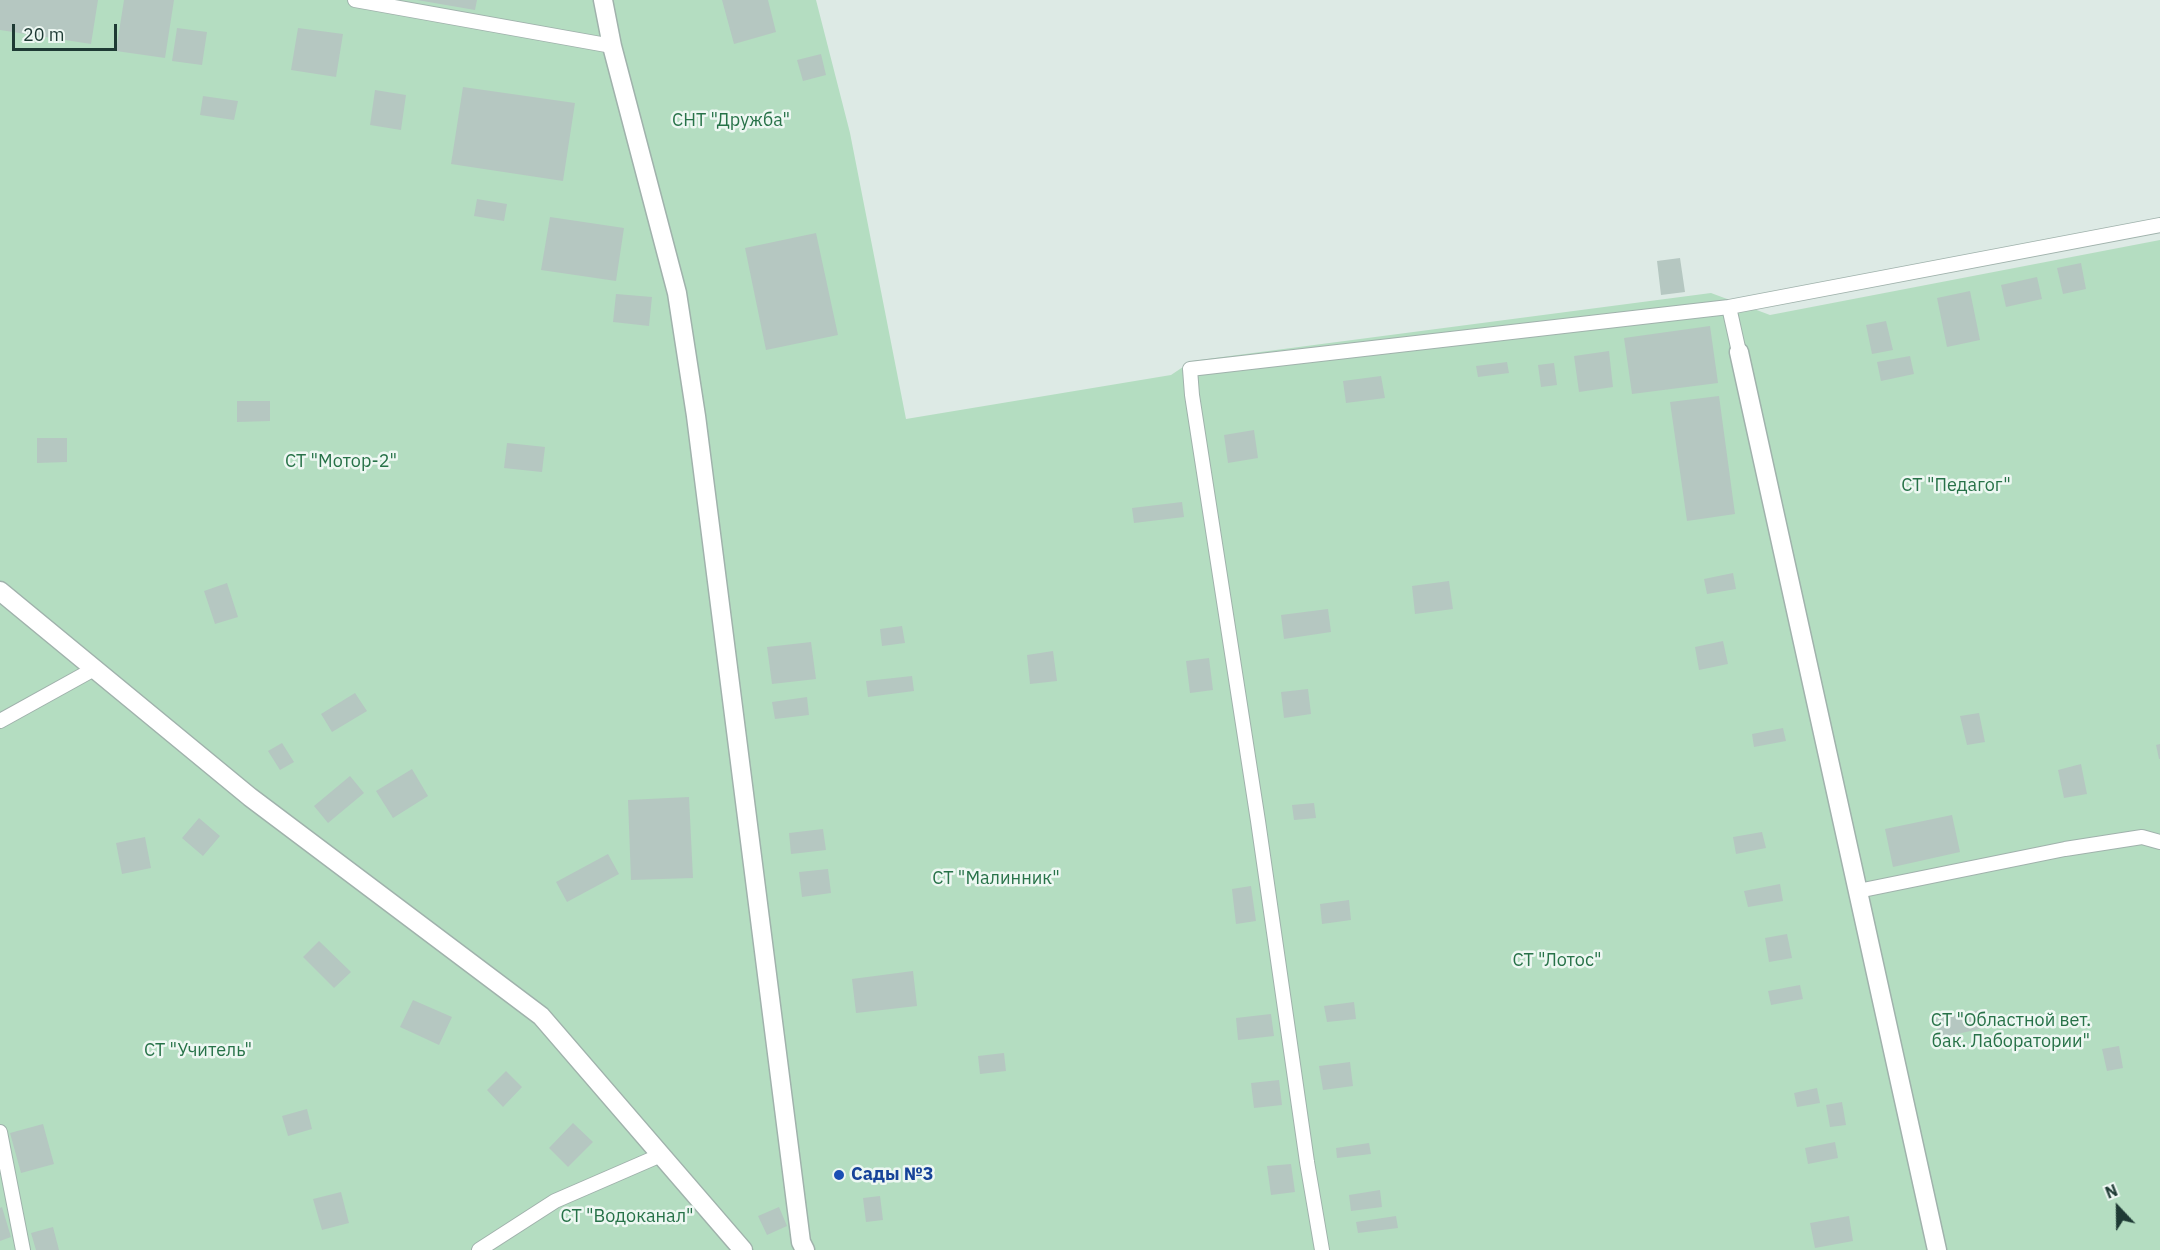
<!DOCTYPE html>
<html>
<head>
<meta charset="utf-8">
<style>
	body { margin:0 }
	#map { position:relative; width:2160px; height:1250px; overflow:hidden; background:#ddeae5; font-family:"IBM Plex Sans",sans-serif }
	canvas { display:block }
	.north { position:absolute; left:2088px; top:1178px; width:60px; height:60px; -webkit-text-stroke:4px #edf7f2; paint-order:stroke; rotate:338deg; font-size:16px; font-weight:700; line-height:24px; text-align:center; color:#1e3a34 }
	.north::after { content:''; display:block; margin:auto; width:21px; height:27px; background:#1e3a34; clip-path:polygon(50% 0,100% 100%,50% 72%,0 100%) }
	.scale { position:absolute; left:12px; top:24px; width:105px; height:27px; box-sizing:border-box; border:3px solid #1e3a34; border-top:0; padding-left:8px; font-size:18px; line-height:21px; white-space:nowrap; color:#1e3a34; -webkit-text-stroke:4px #edf7f2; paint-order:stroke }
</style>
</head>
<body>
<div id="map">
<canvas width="2160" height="1250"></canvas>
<div class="north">N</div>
<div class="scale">20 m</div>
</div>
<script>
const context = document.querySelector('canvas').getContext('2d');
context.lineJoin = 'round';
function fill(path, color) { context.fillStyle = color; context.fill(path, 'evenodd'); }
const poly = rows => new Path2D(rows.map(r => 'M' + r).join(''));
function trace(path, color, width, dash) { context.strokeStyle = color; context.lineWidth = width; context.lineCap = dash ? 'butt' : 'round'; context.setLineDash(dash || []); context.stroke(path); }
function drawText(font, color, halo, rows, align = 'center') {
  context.font = font + ' "IBM Plex Sans",sans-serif'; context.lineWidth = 5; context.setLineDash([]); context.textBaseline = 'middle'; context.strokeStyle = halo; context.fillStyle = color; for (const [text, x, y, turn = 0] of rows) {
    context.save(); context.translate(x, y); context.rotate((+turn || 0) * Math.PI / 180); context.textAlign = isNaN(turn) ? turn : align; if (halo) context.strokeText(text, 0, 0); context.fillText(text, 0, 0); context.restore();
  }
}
fill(poly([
	[0,0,816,0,850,133,906,419,1171,375,1192,361,1711,293,1770,315,2160,240,2160,1250,0,1250]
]), '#b4ddc1');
fill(poly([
	[0,0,98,0,91,44,0,30],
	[124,0,174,0,165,58,116,51],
	[417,0,477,0,475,10],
	[722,0,768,0,776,32,734,44],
	[177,28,207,32,202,65,172,61],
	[298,28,343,34,336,77,291,70],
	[821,54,826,75,803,81,797,60],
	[463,87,575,103,563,181,451,164],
	[375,90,406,95,401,130,370,125],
	[203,96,238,101,234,120,200,115],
	[477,199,507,204,504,221,474,216],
	[550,217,624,228,616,281,541,270],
	[816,233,838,335,766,350,745,248],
	[1680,258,1685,292,1661,295,1657,261],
	[2081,263,2086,289,2063,294,2057,268],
	[2037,277,2042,299,2006,307,2001,285],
	[1970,291,1980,340,1947,347,1937,298],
	[616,294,652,297,649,326,613,322],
	[1886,321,1893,350,1872,354,1866,325],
	[1710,326,1718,383,1632,394,1624,338],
	[1609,351,1613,387,1579,392,1574,356],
	[1910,356,1914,374,1881,381,1877,362],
	[1507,362,1509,373,1478,377,1476,366],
	[1554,363,1557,385,1541,387,1538,365],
	[1381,376,1385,398,1346,403,1343,381],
	[1719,396,1735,514,1687,521,1670,402],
	[237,401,270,401,270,421,237,422],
	[1254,430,1258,458,1228,463,1224,435],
	[37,438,67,438,67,462,37,463],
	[507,443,545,447,542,472,504,468],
	[1182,502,1184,517,1134,523,1132,508],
	[1733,573,1736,589,1707,594,1704,579],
	[1449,581,1453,609,1415,614,1412,586],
	[227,583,238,617,215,624,204,591],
	[1328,609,1331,632,1284,639,1281,615],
	[902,626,905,643,882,646,880,629],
	[1723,641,1728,664,1699,670,1695,647],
	[811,642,816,679,772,684,767,647],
	[1053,651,1057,681,1030,684,1027,655],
	[1209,658,1213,690,1190,693,1186,661],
	[912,676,914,691,868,697,866,681],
	[1308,689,1311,714,1284,718,1281,692],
	[355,693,367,711,332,732,321,714],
	[807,697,809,715,775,719,772,702],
	[1979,713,1985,742,1967,745,1960,716],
	[1783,728,1786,741,1754,747,1752,734],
	[282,743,294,762,280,770,268,751],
	[2160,744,2160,759,2159,759,2156,745],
	[2081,764,2087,794,2064,798,2058,770],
	[412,769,428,796,393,818,376,791],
	[350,776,364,793,328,823,314,806],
	[689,797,693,878,631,880,628,800],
	[1314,803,1316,818,1294,820,1292,805],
	[1952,815,1960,852,1893,867,1885,829],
	[199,818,220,836,203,856,182,838],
	[823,829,826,850,791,854,789,833],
	[1762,832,1766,848,1736,854,1733,837],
	[145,837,151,868,122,874,116,843],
	[608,854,619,874,567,902,556,882],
	[828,869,831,893,802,897,799,872],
	[1780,884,1783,901,1748,907,1744,891],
	[1251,886,1256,921,1236,924,1232,889],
	[1349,900,1351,920,1322,924,1320,904],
	[1787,934,1792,958,1769,962,1765,938],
	[319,941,351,972,334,988,303,957],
	[913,971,917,1006,856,1013,852,979],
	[1800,985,1803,999,1771,1005,1768,991],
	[413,1000,452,1017,439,1045,400,1027],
	[1354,1002,1356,1019,1327,1022,1324,1006],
	[1979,1010,1984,1028,1939,1038,1935,1019],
	[1271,1014,1274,1036,1238,1040,1236,1018],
	[2119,1046,2123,1068,2107,1071,2102,1049],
	[1004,1053,1006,1071,980,1074,978,1056],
	[1350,1062,1353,1086,1323,1090,1319,1066],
	[506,1071,522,1087,503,1107,487,1090],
	[1279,1080,1282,1105,1254,1108,1251,1083],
	[1817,1088,1820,1103,1797,1107,1794,1093],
	[1842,1102,1846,1125,1830,1127,1826,1105],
	[307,1109,312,1129,288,1136,282,1116],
	[573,1123,593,1142,568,1167,549,1148],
	[43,1124,54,1164,21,1173,10,1133],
	[1835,1142,1838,1158,1808,1164,1805,1148],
	[1369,1143,1371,1154,1337,1158,1336,1148],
	[1291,1164,1295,1192,1271,1195,1267,1166],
	[1380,1190,1382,1207,1351,1211,1349,1195],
	[341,1192,349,1223,322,1230,313,1199],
	[880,1196,883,1220,866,1222,863,1198],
	[2,1207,11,1237,0,1241,0,1208],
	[779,1207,787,1226,767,1235,758,1216],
	[1396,1216,1398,1228,1358,1233,1356,1222],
	[1849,1216,1853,1241,1815,1248,1810,1223],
	[53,1227,59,1250,36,1250,31,1233]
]), '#b5c7c1');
const lane = poly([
	[355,0,612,46],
	[1729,307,2160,225],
	[0,721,94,669],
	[1858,891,2065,849,2142,837,2160,842],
	[0,1132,23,1250],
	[479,1250,555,1201,661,1155],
	[1322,1250,1307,1162,1258,821,1192,395,1190,369,1729,307,1739,352]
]);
const street = poly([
	[603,0,612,46,677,293,696,416,801,1242,805,1250],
	[1739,352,1937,1250],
	[0,591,250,797,541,1016,743,1250]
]);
trace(lane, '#a0b2ac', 16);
trace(street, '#a0b2ac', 21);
trace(lane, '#fff', 14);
trace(street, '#fff', 18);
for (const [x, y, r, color] of [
	[839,1175,6,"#1a4fb4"]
]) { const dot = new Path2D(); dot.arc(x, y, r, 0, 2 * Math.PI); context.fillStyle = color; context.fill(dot); trace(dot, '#edf7f2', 2); }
drawText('18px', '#277248', '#edf7f2', [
	["СНТ \"Дружба\"",731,121],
	["СТ \"Мотор-2\"",341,462],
	["СТ \"Педагог\"",1956,486],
	["СТ \"Малинник\"",996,879],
	["СТ \"Лотос\"",1557,961],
	["СТ \"Областной вет.",2011,1021],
	["бак. Лаборатории\"",2011,1042],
	["СТ \"Учитель\"",198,1051],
	["СТ \"Водоканал\"",627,1217]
]);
drawText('bold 18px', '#164399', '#edf7f2', [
	["Сады №3",851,1175]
], 'left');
</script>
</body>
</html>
